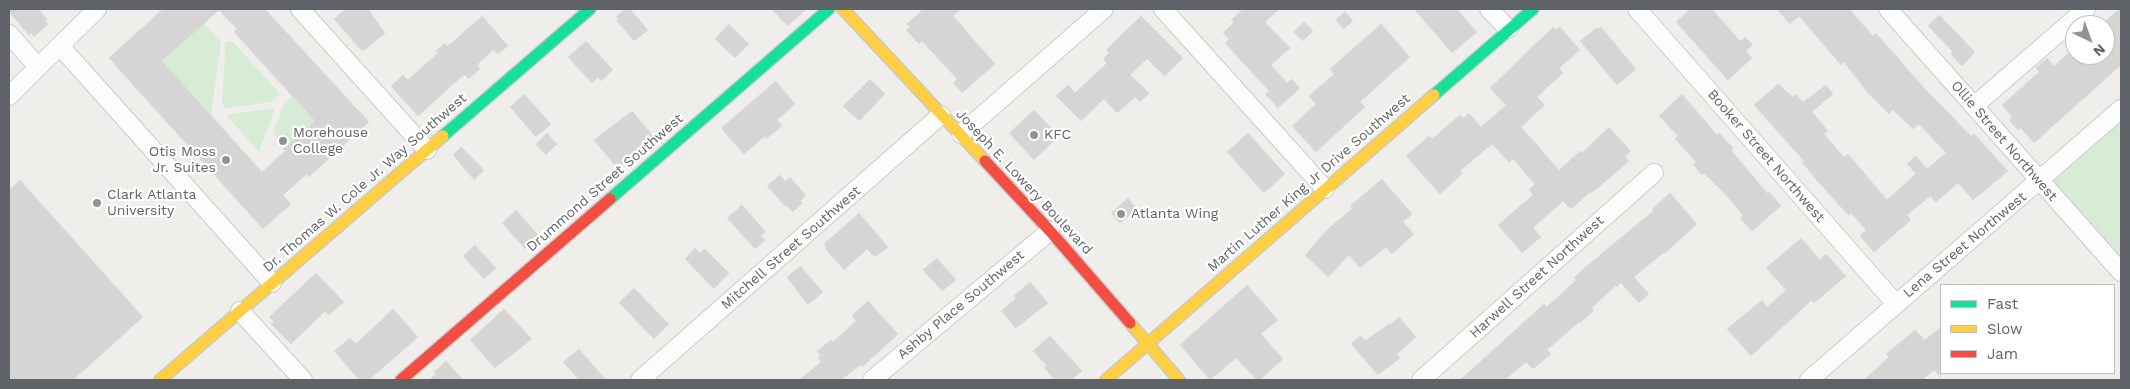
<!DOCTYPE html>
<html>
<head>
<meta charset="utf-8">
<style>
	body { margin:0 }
	#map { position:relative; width:2130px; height:389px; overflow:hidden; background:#efeeea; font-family:"Work Sans",sans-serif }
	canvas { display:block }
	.frame { position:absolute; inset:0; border:10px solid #5f6368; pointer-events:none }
	.legend { position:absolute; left:1940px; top:284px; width:175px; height:90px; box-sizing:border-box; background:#fff; border:1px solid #bfc1c3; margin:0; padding:6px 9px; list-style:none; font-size:15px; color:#5f6368 }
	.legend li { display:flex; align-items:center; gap:10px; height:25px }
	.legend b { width:25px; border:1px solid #bfc1c3 }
	.north { position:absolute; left:2065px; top:15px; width:50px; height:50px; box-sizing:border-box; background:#fff; border:1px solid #bfc1c3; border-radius:50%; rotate:138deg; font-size:14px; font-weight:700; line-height:20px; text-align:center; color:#5f6368 }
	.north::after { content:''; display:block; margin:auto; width:18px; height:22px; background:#919496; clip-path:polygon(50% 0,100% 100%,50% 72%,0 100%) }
</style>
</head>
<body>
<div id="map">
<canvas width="2130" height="389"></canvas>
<div class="frame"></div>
<ul class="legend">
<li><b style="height:6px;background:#16e098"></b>Fast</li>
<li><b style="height:6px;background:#ffcf43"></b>Slow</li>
<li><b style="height:6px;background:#f24e42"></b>Jam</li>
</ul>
<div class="north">N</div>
</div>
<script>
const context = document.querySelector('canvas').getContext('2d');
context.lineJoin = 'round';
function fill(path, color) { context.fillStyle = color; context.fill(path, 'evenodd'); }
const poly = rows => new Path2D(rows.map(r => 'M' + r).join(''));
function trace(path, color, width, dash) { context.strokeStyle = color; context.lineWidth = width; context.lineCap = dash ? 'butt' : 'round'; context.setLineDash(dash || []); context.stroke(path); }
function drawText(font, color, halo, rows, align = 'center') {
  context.font = font + ' "Work Sans",sans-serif'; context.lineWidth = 4.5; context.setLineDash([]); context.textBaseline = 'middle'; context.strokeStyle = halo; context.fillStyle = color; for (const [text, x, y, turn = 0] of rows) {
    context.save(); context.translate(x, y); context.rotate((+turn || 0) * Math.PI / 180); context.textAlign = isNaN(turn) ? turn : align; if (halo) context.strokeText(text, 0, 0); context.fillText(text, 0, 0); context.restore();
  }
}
fill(poly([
	[203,23,221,42,211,116,162,61],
	[226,42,233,42,280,94,271,102,226,108,222,103],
	[293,96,315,121,286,146,273,133,283,106],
	[275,108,259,152,226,115],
	[2121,116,2121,274,2041,185]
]), '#d8ebd6');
const building = poly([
	[9,9,38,9,47,19,45,21,48,24,34,37,31,33,29,35,9,12,9,9],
	[163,9,265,9,369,122,309,177,307,174,283,195,291,204,263,229,109,58,163,9],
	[219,10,237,29,234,32,315,121,283,149,285,151,262,172,162,61,219,10],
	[346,9,368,9,385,33,365,50,363,49,361,50,334,19,346,9],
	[625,9,630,9,648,30,634,41,617,21,618,19,616,17,625,9],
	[771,9,806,9,788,26,771,9],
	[923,9,961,9,953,16,995,64,962,93,953,83,957,79,922,41,919,44,906,30,910,27,907,24,923,9],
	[1243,9,1279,9,1265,22,1290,48,1271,65,1287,83,1292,79,1300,88,1278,108,1265,94,1269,91,1225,43,1229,39,1223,33,1234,22,1231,20,1243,9],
	[1414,9,1457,9,1477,32,1452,53,1414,9],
	[1690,9,1712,9,1740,41,1745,37,1753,45,1746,51,1752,58,1728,80,1676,22,1690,9],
	[1777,9,1849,9,1873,36,1876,33,1925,89,1971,136,1974,134,2008,171,1973,200,1958,183,1936,202,1930,196,1907,215,1911,220,1874,252,1860,236,1866,230,1851,213,1848,215,1814,177,1802,162,1804,161,1754,105,1778,84,1793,97,1796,94,1803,102,1826,85,1833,94,1812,112,1828,131,1824,134,1844,157,1848,154,1887,200,1916,174,1907,164,1916,156,1927,169,1946,153,1919,124,1913,129,1893,110,1889,114,1868,93,1844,62,1841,65,1799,16,1790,24,1777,9],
	[2119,9,2121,9,2121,65,2034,143,2021,128,2018,130,2009,120,2012,117,2002,105,2039,72,2036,68,2047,58,2054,66,2075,47,2075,55,2105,55,2105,21,2119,9],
	[1345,12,1353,21,1343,29,1336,19,1345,12],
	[1939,15,1975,52,1962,66,1951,54,1953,52,1928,26,1939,15],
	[482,16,508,46,498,54,493,50,477,65,480,69,469,79,465,75,460,78,418,116,391,86,403,75,408,80,438,53,436,51,445,43,447,46,454,41,482,16],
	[1141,16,1183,58,1165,76,1147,59,1130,75,1149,93,1140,102,1135,97,1117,113,1104,99,1081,121,1056,96,1068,85,1075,93,1107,63,1103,59,1109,53,1106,50,1141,16],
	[1304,22,1313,31,1303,41,1294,32,1304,22],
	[729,24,749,44,735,58,715,39,729,24],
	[1381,24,1410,57,1360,102,1365,107,1316,152,1292,126,1316,104,1309,96,1334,74,1330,69,1381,24],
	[1553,27,1556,30,1560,27,1580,50,1559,68,1563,73,1537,97,1545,105,1521,127,1559,170,1580,151,1582,153,1609,127,1631,151,1625,156,1629,161,1592,193,1590,192,1571,209,1563,201,1533,228,1541,237,1522,253,1498,225,1533,195,1529,190,1535,184,1513,159,1509,162,1492,144,1460,171,1463,173,1440,194,1406,156,1429,136,1432,139,1460,115,1463,118,1469,113,1481,127,1506,105,1490,88,1553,27],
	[1601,27,1636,69,1617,85,1580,41,1596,28,1598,29,1601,27],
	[586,41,613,70,601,81,598,77,592,83,568,57,586,41],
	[870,79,885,94,859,121,843,106,870,79],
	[776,81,795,104,777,120,782,126,766,139,765,136,744,154,721,128,776,81],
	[524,94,551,124,536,137,510,107,524,94],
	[1682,94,1717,135,1719,133,1733,148,1731,150,1768,194,1769,192,1781,206,1752,231,1740,218,1743,215,1724,193,1704,173,1702,175,1693,165,1696,162,1675,139,1678,136,1659,116,1682,94],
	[1034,110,1059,136,1034,160,1009,133,1034,110],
	[632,111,655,138,618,169,594,140,632,111],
	[547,133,557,144,546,155,536,144,547,133],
	[1248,133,1285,174,1264,193,1227,152,1248,133],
	[461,147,484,170,474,180,453,155,461,147],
	[780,175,785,181,790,177,806,196,800,201,802,203,793,212,786,205,785,206,767,186,780,175],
	[1382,179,1412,214,1403,222,1414,234,1392,254,1386,247,1360,268,1349,255,1328,277,1305,255,1328,229,1352,209,1350,206,1382,179],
	[20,180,143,317,73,380,9,380,9,190,20,180],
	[1670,193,1697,224,1664,254,1663,253,1634,277,1649,294,1639,303,1621,283,1617,287,1616,285,1592,308,1594,310,1580,323,1579,322,1547,350,1551,354,1533,369,1526,362,1505,380,1460,380,1544,304,1547,307,1576,280,1574,278,1582,270,1653,211,1652,209,1670,193],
	[1128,198,1137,209,1120,223,1111,213,1128,198],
	[742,205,766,232,761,236,765,240,755,249,727,218,742,205],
	[516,210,539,236,525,249,502,223,516,210],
	[859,213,888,247,875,257,867,249,844,270,825,248,827,247,824,244,859,213],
	[1801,238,1820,260,1826,254,1846,276,1814,303,1812,300,1751,356,1727,329,1762,300,1767,307,1786,290,1766,268,1801,238],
	[475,245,496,268,484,279,463,256,475,245],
	[695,248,700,253,705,249,729,273,714,289,685,259,695,248],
	[937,258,956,280,942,291,923,270,937,258],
	[800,266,823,292,808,305,787,277,800,266],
	[316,273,344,302,329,315,325,311,291,344,271,324,274,322,269,317,316,273],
	[1030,282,1048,303,1016,328,1001,311,1016,298,1014,296,1030,282],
	[1247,285,1278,320,1261,334,1283,359,1260,380,1257,380,1236,358,1210,380,1180,345,1247,285],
	[634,288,669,324,654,339,619,303,634,288],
	[868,301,898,334,862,367,860,365,841,380,799,380,821,362,818,358,820,356,817,351,831,340,833,342,856,321,852,316,868,301],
	[393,309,418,337,369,380,359,380,334,351,350,338,356,344,393,309],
	[504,309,532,339,495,368,470,340,504,309],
	[1399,317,1416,337,1397,354,1400,358,1378,375,1351,344,1360,336,1366,340,1389,324,1390,325,1399,317],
	[1941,327,1941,378,1934,370,1922,380,1864,380,1889,357,1886,354,1915,330,1925,340,1941,327],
	[1050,336,1082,371,1071,380,1055,380,1044,368,1047,366,1033,351,1050,336],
	[579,349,606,380,579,380,563,362,579,349],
	[446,361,463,380,429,380,436,374,434,372,446,361]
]);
fill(building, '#d6d5d3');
trace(building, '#deddd9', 1);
const street = poly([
	[300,9,427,150],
	[1163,9,1325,189],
	[1489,9,1508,29],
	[1637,9,1896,304],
	[1888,9,2121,272],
	[9,34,38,67],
	[60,46,272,283],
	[9,96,97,9],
	[1974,106,2086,9],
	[961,134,1104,9],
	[240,311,303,380],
	[640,380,941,115],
	[872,380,1050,231],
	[1421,380,1654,173],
	[1809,380,2121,109]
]);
const fast = poly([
	[1434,95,1533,9],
	[443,136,590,9],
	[610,199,829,9]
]);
const slow = poly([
	[843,9,985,161],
	[1130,323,1179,380],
	[160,380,443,136],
	[1106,380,1434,95]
]);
const jam = poly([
	[985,161,1050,231,1130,323],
	[401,380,610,199]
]);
trace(street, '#cbcccc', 20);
trace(fast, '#cacacb', 14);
trace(slow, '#cacacb', 14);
trace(jam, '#cacacb', 14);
trace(street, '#fdfcfc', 18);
trace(fast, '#16e098', 11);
trace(slow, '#ffcf43', 11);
trace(jam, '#f24e42', 11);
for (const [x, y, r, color] of [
	[1034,135,5,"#919496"],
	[283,141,5,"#919496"],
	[226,160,5,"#919496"],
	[97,203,5,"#919496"],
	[1121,214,5,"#919496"]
]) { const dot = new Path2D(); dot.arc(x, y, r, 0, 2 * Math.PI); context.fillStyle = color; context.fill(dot); trace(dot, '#fff', 2); }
drawText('14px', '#5f6368', '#fff', [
	["Morehouse",293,133],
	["College",293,149],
	["KFC",1044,135],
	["Otis Moss",216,152,"right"],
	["Jr. Suites",216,168,"right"],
	["Clark Atlanta",107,195],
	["University",107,211],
	["Atlanta Wing",1131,214]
], 'left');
drawText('14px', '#5f6368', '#fff', [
	["Ollie Street Northwest",2004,141,49],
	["Booker Street Northwest",1766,156,49],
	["Joseph E. Lowery Boulevard",1024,182,47],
	["Dr. Thomas W. Cole Jr. Way Southwest",365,183,-41],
	["Drummond Street Southwest",605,183,-41],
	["Martin Luther King Jr Drive Southwest",1309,183,-41],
	["Lena Street Northwest",1965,245,-40],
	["Mitchell Street Southwest",791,248,-41],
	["Harwell Street Northwest",1537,277,-42],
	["Ashby Place Southwest",961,305,-40]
]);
</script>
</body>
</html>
